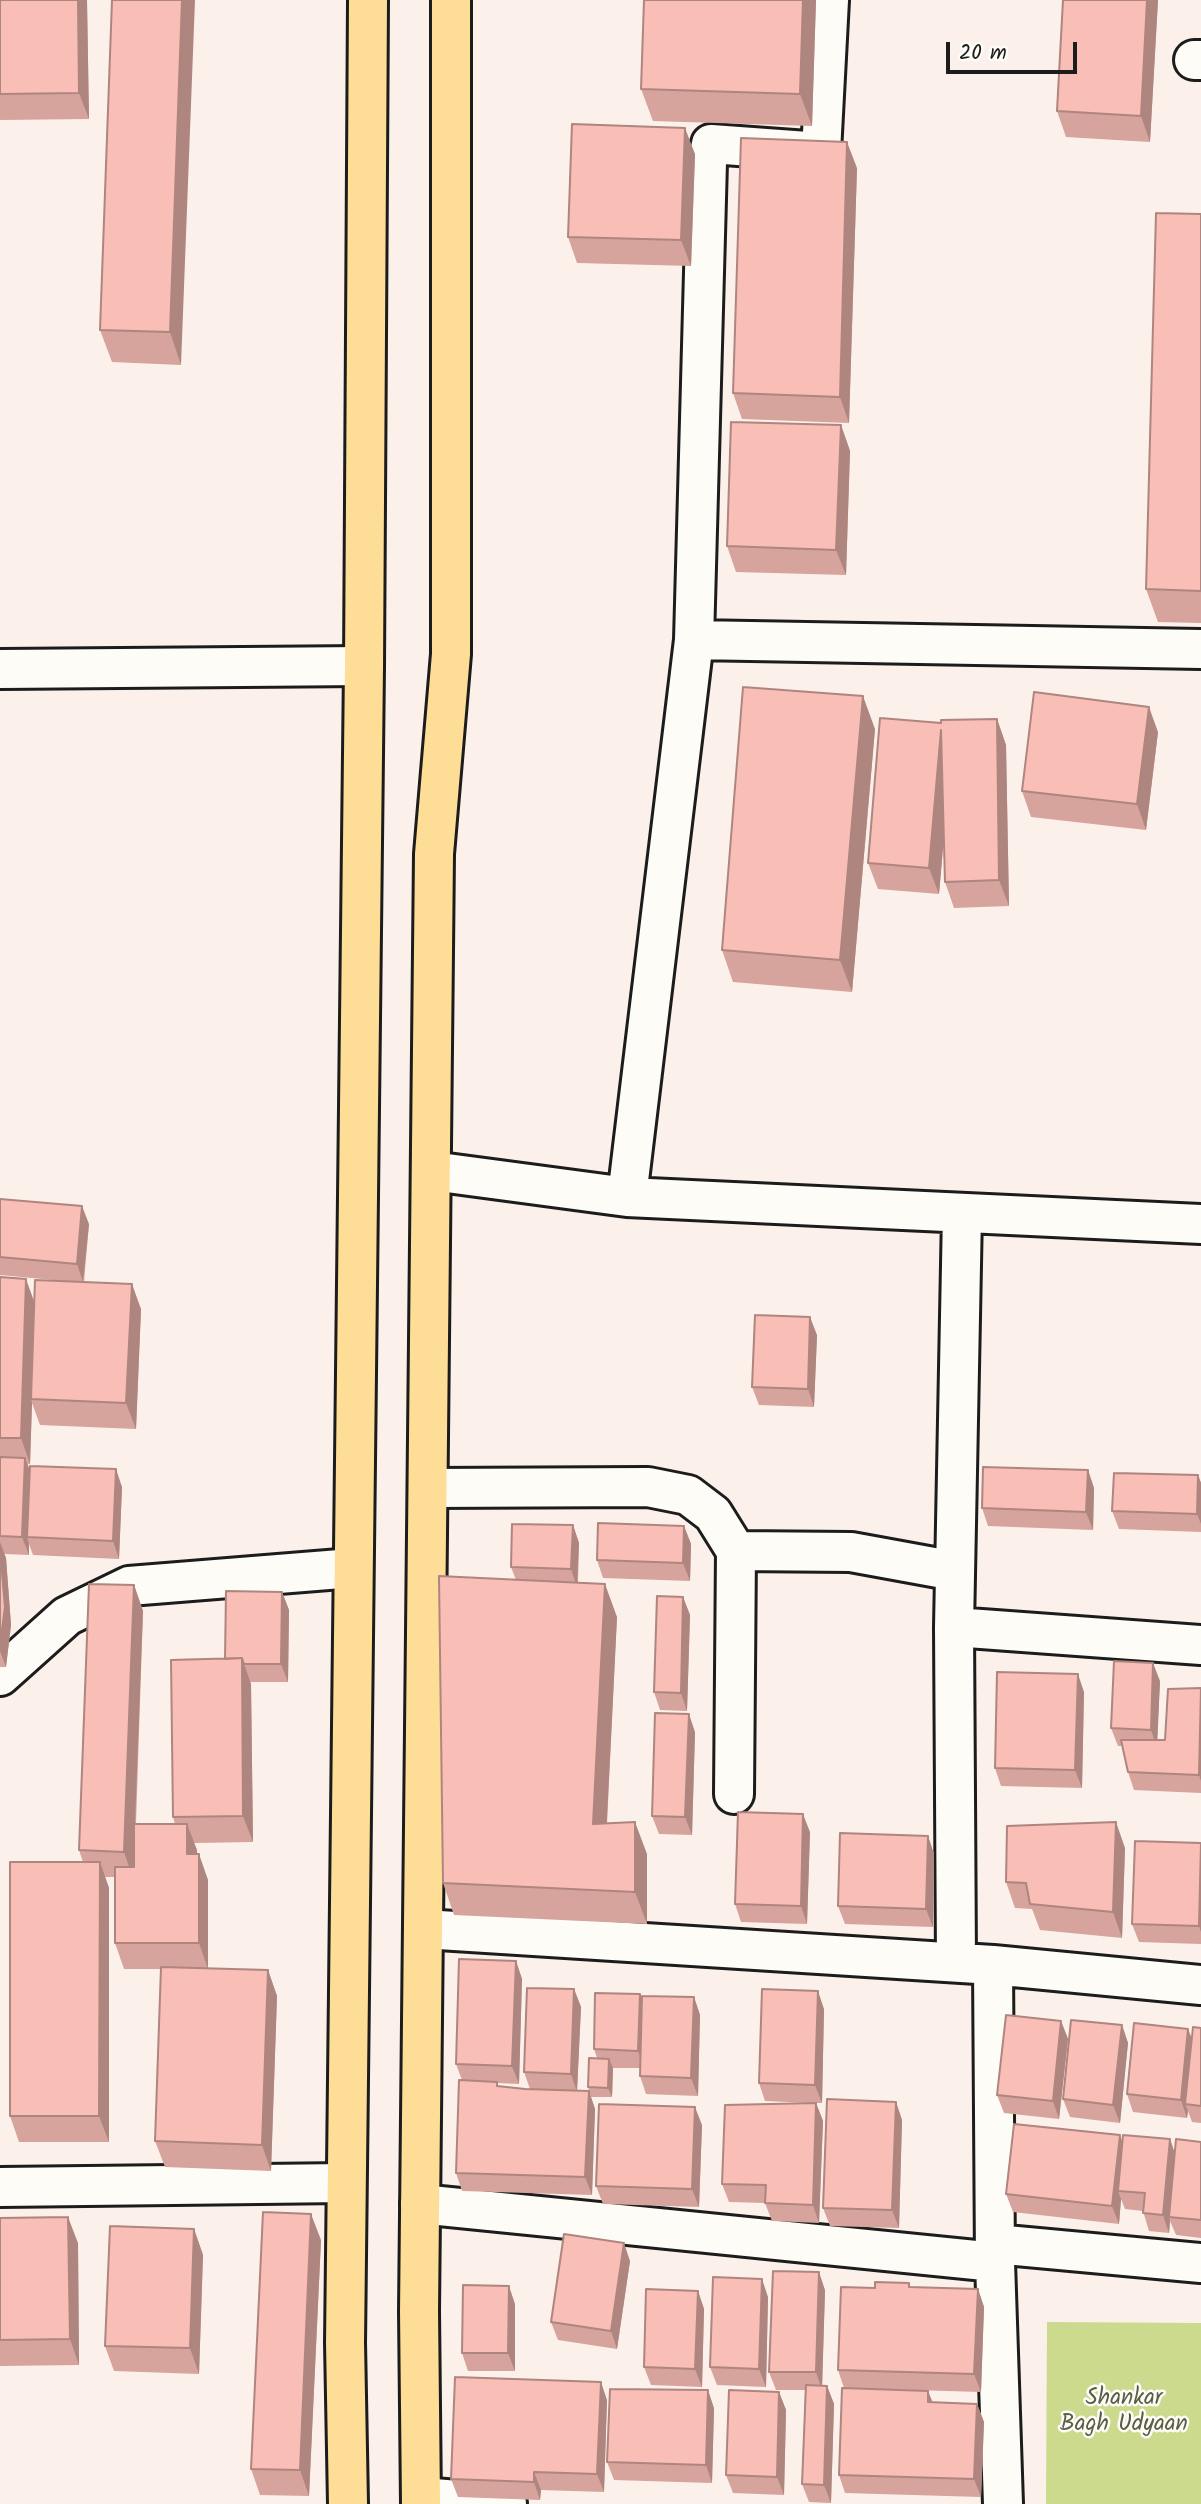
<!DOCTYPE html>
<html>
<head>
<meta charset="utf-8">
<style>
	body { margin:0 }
	#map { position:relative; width:1201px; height:2504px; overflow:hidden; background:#fcf0ea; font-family:Kalam,sans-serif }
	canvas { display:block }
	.scale { position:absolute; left:946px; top:42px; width:131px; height:32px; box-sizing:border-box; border:4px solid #1c1c1c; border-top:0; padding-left:9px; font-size:21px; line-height:24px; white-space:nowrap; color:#1c1c1c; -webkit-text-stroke:5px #fdfcf7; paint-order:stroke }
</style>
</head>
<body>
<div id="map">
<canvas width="1201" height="2504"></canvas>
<div class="scale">20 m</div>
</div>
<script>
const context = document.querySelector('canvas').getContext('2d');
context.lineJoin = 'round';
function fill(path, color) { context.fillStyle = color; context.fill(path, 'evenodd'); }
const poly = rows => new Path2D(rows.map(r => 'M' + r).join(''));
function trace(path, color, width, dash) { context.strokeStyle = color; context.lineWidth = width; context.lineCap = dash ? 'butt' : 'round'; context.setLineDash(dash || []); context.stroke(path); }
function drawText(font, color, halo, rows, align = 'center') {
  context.font = font + ' Kalam,sans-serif'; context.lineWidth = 5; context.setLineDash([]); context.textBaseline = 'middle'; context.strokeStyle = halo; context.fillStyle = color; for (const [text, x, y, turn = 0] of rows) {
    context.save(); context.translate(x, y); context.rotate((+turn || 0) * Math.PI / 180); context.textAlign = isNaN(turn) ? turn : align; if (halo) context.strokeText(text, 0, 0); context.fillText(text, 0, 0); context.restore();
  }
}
fill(poly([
	[1047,2322,1201,2323,1201,2504,1046,2504]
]), '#ccda8e');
const minor = poly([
	[1194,60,1201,60],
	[694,640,1201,649],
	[0,669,364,666],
	[432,1171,627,1197,1201,1224],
	[627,1197,694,640,707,162,711,144,821,152,829,0],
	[428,1488,648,1487,688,1495,713,1514,736,1551,734,1794],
	[736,1551,851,1552,955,1571],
	[954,1627,1201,1645],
	[0,1676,67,1616,129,1586,353,1568],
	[423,1929,993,1965,1201,1985],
	[956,1962,954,1627,962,1213],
	[993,1965,995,2262,1003,2504],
	[0,2187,346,2183],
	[420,2204,995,2262],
	[995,2244,1201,2263],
	[421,2497,507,2504]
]);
const major = poly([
	[348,2504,345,2342,364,666,368,0],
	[421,2504,419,2310,434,854,451,654,451,0]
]);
trace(minor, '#1c1c1c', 44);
trace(major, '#1c1c1c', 44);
trace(minor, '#fdfcf7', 38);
trace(major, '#fedd96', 38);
fill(poly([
	[0,0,87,0,89,119,0,120],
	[112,0,181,365,112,362,100,330],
	[816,0,812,126,653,121,641,89],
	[1063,0,1158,0,1150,142,1066,137,1057,111],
	[695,154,691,266,577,263,568,237],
	[857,168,849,423,742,419,733,393],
	[1201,214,1201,623,1158,622,1146,589],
	[841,425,850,451,846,575,736,572,727,546],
	[997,719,1006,745,1009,906,954,908,945,882,944,837,939,894,878,889,868,863,941,723],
	[875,729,852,992,733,982,722,950],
	[1158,732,1146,830,1031,817,1022,791],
	[0,1199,89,1224,84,1282,141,1309,136,1429,40,1425,32,1403,30,1464,28,1464,29,1469,122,1487,119,1559,33,1555,29,1544,29,1555,4,1554,6,1558,11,1625,6,1667,0,1667,0,1277,34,1302,74,1282,0,1275],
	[817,1335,814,1407,759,1405,752,1387],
	[1088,1470,1094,1488,1093,1530,988,1526,982,1508],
	[1198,1475,1201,1483,1201,1532,1119,1529,1112,1511],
	[573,1525,579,1543,578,1583,617,1617,607,1824,647,1854,647,1924,454,1915,443,1883,516,1580,511,1567],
	[684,1526,691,1544,690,1581,603,1578,597,1560],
	[134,1585,143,1611,136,1824,175,1824,173,1817,225,1659,282,1592,289,1610,288,1682,250,1682,251,1684,253,1842,194,1843,197,1850,197,1854,208,1880,208,1968,268,1970,277,1996,271,2171,165,2167,155,2141,161,1969,124,1969,115,1943,115,1877,105,1877,109,1888,109,2142,19,2142,10,2116,83,1862,79,1850],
	[683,1597,690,1615,687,1711,660,1710,654,1692],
	[1160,1681,1157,1740,1165,1740,1201,1688,1201,1793,1134,1790,1128,1772,1122,1746,1118,1746,1111,1728],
	[1084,1692,1082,1788,1001,1786,995,1768],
	[695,1732,692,1835,659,1834,652,1816],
	[810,1832,807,1924,741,1922,735,1904],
	[928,1836,934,1854,933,1927,845,1924,838,1906],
	[1201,1843,1201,1944,1139,1942,1132,1924],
	[1125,1848,1122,1938,1040,1930,1032,1909,1015,1908,1006,1882],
	[516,1961,522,1979,519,2084,497,2083,498,2086,530,2089,524,2072,574,1989,581,2007,577,2090,589,2091,595,2109,592,2195,462,2191,456,2173,462,2080,456,2064],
	[694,1997,700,2015,698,2096,646,2094,640,2076,640,2068,613,2068,612,2097,591,2097,588,2087,597,2058,594,2049,642,1998],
	[824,2009,822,2103,816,2103,823,2121,819,2223,772,2221,765,2203,729,2202,722,2184,812,2103,765,2101,759,2083],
	[1061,2021,1068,2039,1059,2119,1004,2113,997,2095],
	[1122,2025,1128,2043,1120,2123,1070,2117,1063,2099],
	[1201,2028,1201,2123,1192,2122,1188,2111,1187,2118,1133,2112,1127,2094,1188,2029,1192,2040],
	[896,2102,902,2120,899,2228,830,2226,823,2208],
	[702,2125,699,2207,603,2204,596,2186],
	[1120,2135,1122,2143,1170,2139,1175,2154,1201,2142,1201,2238,1176,2235,1170,2221,1169,2233,1149,2231,1143,2211,1125,2209,1121,2199,1119,2224,1013,2212,1006,2194],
	[0,2218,78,2243,79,2365,0,2366],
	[194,2229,203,2255,199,2374,114,2371,105,2346],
	[321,2240,309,2496,260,2495,251,2469],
	[630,2261,617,2349,558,2340,551,2322],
	[910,2287,978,2289,984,2307,981,2392,844,2388,838,2370,875,2288],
	[825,2290,822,2386,827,2386,834,2404,831,2503,809,2502,802,2484,805,2390,776,2390,769,2372],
	[698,2291,704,2309,702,2387,651,2385,644,2367],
	[768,2297,766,2387,717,2385,710,2367],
	[515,2304,515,2371,468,2371,462,2353],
	[928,2391,933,2403,977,2404,984,2422,981,2497,845,2493,839,2475],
	[779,2392,786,2410,784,2495,733,2493,726,2475],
	[607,2400,604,2492,541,2490,540,2500,458,2497,451,2479],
	[714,2408,712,2483,614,2480,607,2462]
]), '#d6a39d');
fill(poly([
	[78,0,87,0,89,119,79,93],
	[182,0,195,0,181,365,170,332],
	[803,0,816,0,812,126,800,94],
	[1147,0,1158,0,1150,142,1141,116],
	[685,128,695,154,691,266,681,240],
	[847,142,857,168,849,423,840,397],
	[841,425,850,451,846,575,836,550],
	[863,696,875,729,852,992,840,960],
	[1149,707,1158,732,1146,830,1137,804],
	[997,719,1006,745,1009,906,999,880],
	[941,730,951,756,939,894,929,868],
	[82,1206,89,1224,83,1282,77,1264],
	[26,1279,35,1304,31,1399,32,1403,30,1464,21,1438],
	[132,1284,141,1309,136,1429,126,1403],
	[810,1317,817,1335,814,1407,808,1389],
	[25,1458,32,1476,27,1537,29,1544,29,1555,22,1537],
	[116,1469,122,1487,119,1559,113,1541],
	[1088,1470,1094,1488,1093,1530,1086,1512],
	[1198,1475,1201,1483,1201,1524,1197,1514],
	[573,1525,579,1543,577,1587,571,1569],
	[684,1526,691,1544,690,1581,683,1563],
	[0,1542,6,1558,11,1625,6,1667,0,1651],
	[605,1584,617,1617,605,1857,593,1824],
	[134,1585,143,1611,133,1878,124,1852],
	[282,1592,289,1610,288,1682,281,1664],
	[683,1597,690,1615,687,1711,681,1693],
	[242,1658,251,1684,253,1842,243,1816],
	[1153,1663,1160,1681,1157,1748,1151,1730],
	[1078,1674,1084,1692,1082,1788,1075,1770],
	[1201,1701,1201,1781,1199,1775],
	[689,1714,695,1732,692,1835,685,1817],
	[803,1814,810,1832,807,1924,801,1906],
	[635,1822,647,1854,647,1924,635,1892],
	[1116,1822,1125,1848,1122,1938,1113,1912],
	[187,1824,197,1850,197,1880,187,1854],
	[928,1836,934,1854,933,1927,926,1909],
	[1201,1846,1201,1932,1199,1926],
	[199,1854,208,1880,208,1969,199,1943],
	[100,1862,109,1888,109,2142,99,2116],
	[516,1961,522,1979,519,2084,512,2066],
	[268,1970,277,1996,271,2171,262,2145],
	[574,1989,581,2007,577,2092,571,2074],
	[818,1991,824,2009,822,2103,815,2085],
	[640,1994,647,2012,645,2069,638,2051],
	[694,1997,700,2015,698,2096,691,2078],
	[1061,2021,1068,2039,1059,2119,1053,2101],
	[1122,2025,1128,2043,1120,2123,1113,2105],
	[1188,2029,1195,2047,1185,2104,1188,2111,1187,2118,1181,2100],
	[609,2059,613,2068,612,2097,608,2088],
	[589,2091,595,2109,592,2195,585,2177],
	[896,2102,902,2120,899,2228,892,2210],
	[816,2103,823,2121,819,2223,813,2205],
	[695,2107,702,2125,699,2207,692,2189],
	[1120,2135,1126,2153,1118,2191,1121,2199,1119,2224,1112,2206],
	[1170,2139,1176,2157,1169,2217,1170,2221,1169,2233,1163,2215],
	[311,2214,321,2240,309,2496,300,2470],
	[68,2217,78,2243,79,2365,70,2339],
	[194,2229,203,2255,199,2374,190,2348],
	[624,2243,630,2261,617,2349,611,2331],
	[819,2272,825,2290,822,2390,816,2372],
	[762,2279,768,2297,766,2387,759,2369],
	[509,2286,515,2304,515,2371,508,2353],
	[978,2289,984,2307,981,2392,974,2374],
	[698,2291,704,2309,702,2387,695,2369],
	[601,2382,607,2400,604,2492,597,2474],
	[827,2386,834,2404,831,2503,824,2485],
	[708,2390,714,2408,712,2483,706,2465],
	[928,2391,935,2409,928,2402],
	[779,2392,786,2410,784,2495,777,2477],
	[977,2404,984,2422,981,2497,974,2479],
	[534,2472,541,2490,540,2500,534,2482]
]), '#ae857f');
const building = poly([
	[0,0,78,0,79,93,0,94,0,0],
	[112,0,182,0,170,332,100,330,112,0],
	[644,0,803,0,800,94,641,89,644,0],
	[1063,0,1147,0,1141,116,1057,111,1063,0],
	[572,124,685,128,681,240,568,237,572,124],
	[741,138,847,142,840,397,733,393,741,138],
	[1156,213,1201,214,1201,591,1146,589,1156,213],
	[731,422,841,425,836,550,727,546,731,422],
	[743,687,863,696,840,960,722,950,743,687],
	[1034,692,1149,707,1137,804,1022,791,1034,692],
	[880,718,941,723,941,720,997,719,999,880,945,882,941,730,929,868,868,863,880,718],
	[0,1199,82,1206,77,1264,0,1257,0,1199],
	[0,1277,26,1279,21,1438,0,1438,0,1277],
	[35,1280,132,1284,126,1403,31,1399,35,1280],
	[755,1315,810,1317,808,1389,752,1387,755,1315],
	[0,1457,25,1458,22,1537,0,1536,0,1457],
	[30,1466,116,1469,113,1541,27,1537,30,1466],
	[983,1467,1088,1470,1086,1512,982,1508,983,1467],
	[1114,1473,1198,1475,1197,1514,1112,1511,1114,1473],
	[598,1523,684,1526,683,1563,597,1560,598,1523],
	[512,1524,573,1525,571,1569,511,1567,512,1524],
	[0,1549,5,1607,0,1645,0,1549],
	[439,1576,605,1584,593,1824,635,1822,635,1892,443,1883,439,1576],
	[89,1584,134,1585,124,1852,79,1850,89,1584],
	[226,1591,282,1592,281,1664,244,1664,242,1658,225,1659,226,1591],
	[657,1596,683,1597,681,1693,654,1692,657,1596],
	[242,1658,243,1816,173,1817,171,1660,242,1658],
	[1114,1661,1153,1663,1151,1730,1111,1728,1114,1661],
	[997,1672,1078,1674,1075,1770,995,1768,997,1672],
	[1201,1688,1199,1775,1128,1772,1121,1740,1165,1740,1168,1689,1201,1688],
	[655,1713,689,1714,685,1817,652,1816,655,1713],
	[738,1812,803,1814,801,1906,735,1904,738,1812],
	[1116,1822,1113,1912,1030,1904,1026,1883,1006,1882,1007,1826,1116,1822],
	[134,1824,187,1824,187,1854,199,1854,199,1943,115,1943,115,1867,134,1867,134,1824],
	[840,1833,928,1836,926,1909,838,1906,840,1833],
	[1135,1841,1201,1843,1199,1926,1132,1924,1135,1841],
	[10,1862,100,1862,99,2116,10,2116,10,1862],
	[459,1959,516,1961,512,2066,456,2064,459,1959],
	[161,1967,268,1970,262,2145,155,2141,161,1967],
	[527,1988,574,1989,571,2074,524,2072,527,1988],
	[762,1989,818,1991,815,2085,759,2083,762,1989],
	[595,1993,640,1994,638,2051,594,2049,595,1993],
	[642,1996,694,1997,691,2078,640,2076,642,1996],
	[1006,2015,1061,2021,1053,2101,997,2095,1006,2015],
	[1071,2020,1122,2025,1113,2105,1063,2099,1071,2020],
	[1134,2023,1188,2029,1181,2100,1127,2094,1134,2023],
	[1193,2027,1201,2028,1201,2106,1185,2104,1193,2027],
	[589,2058,609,2059,608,2088,588,2087,589,2058],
	[459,2080,497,2082,497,2086,525,2089,589,2091,585,2177,456,2173,459,2080],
	[827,2099,896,2102,892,2210,823,2208,827,2099],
	[816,2103,813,2205,765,2203,766,2185,722,2184,725,2105,816,2103],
	[599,2104,695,2107,692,2189,596,2186,599,2104],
	[1014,2124,1120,2135,1112,2206,1006,2194,1014,2124],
	[1123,2135,1170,2139,1163,2215,1143,2213,1145,2193,1118,2191,1123,2135],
	[1176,2139,1201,2142,1201,2220,1169,2217,1176,2139],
	[263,2212,311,2214,300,2470,251,2469,263,2212],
	[68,2217,70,2339,0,2340,0,2218,68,2217],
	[110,2226,194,2229,190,2348,105,2346,110,2226],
	[564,2234,624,2243,611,2331,551,2322,564,2234],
	[773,2271,819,2272,816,2372,769,2372,773,2271],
	[713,2277,762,2279,759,2369,710,2367,713,2277],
	[875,2282,909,2283,909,2287,978,2289,974,2374,838,2370,841,2287,875,2288,875,2282],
	[463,2285,509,2286,508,2353,462,2353,463,2285],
	[646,2289,698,2291,695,2369,644,2367,646,2289],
	[455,2377,601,2382,597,2474,534,2472,534,2482,451,2479,455,2377],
	[806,2385,827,2386,824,2485,802,2484,806,2385],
	[842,2388,928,2391,928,2402,977,2404,974,2479,839,2475,842,2388],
	[610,2389,708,2390,706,2465,607,2462,610,2389],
	[729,2390,779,2392,777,2477,726,2475,729,2390]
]);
fill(building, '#f9beb6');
trace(building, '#ae857f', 2);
drawText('23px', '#5a5e44', '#fdfcf7', [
	["Shankar",1124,2400],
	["Bagh Udyaan",1124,2426]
]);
</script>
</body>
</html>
